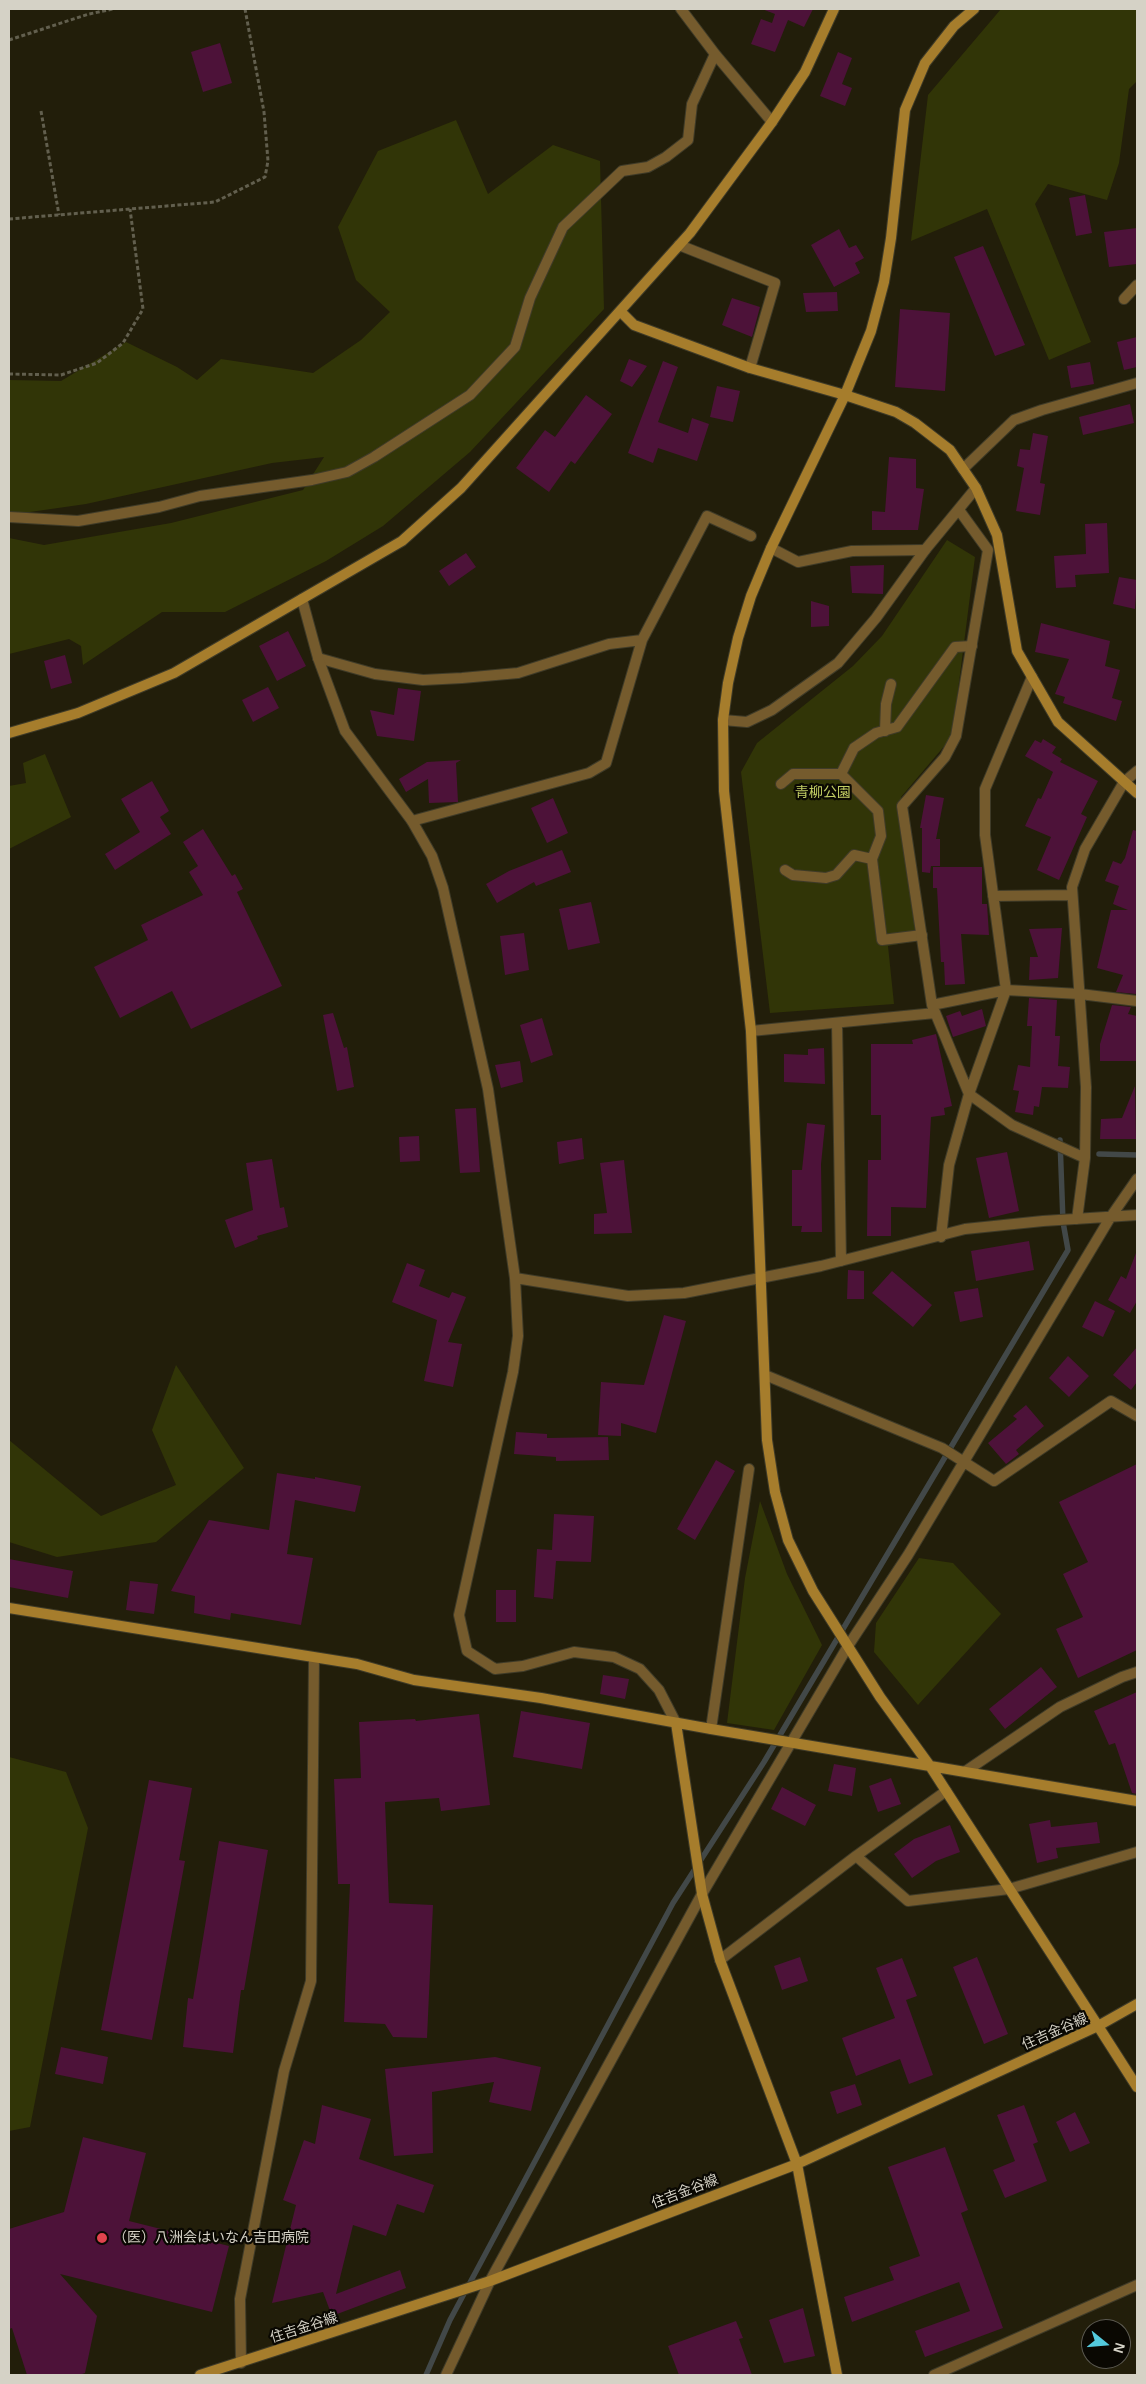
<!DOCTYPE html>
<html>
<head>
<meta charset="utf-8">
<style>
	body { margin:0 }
	#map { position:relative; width:1146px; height:2384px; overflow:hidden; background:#221e0a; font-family:Arial,sans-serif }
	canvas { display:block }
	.frame { position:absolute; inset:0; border:10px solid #d5d2c6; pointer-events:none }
	.north { position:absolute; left:1081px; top:2319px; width:50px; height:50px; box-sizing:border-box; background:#0a0802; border:1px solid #5b5950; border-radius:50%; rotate:107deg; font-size:14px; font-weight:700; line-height:20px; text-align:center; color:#d5d2c6 }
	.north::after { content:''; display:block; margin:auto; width:18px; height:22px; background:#54cadd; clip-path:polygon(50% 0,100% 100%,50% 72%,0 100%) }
</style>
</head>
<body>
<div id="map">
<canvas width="1146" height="2384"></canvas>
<div class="frame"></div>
<div class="north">N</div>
</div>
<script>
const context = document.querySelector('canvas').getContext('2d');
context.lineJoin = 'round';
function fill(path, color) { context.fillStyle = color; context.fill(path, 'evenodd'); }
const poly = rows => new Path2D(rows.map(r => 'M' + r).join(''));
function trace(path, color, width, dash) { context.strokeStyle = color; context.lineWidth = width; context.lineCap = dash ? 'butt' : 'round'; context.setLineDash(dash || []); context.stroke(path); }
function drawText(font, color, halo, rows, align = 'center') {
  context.font = font + ' Arial,"Noto Sans JP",sans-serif'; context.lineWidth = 4.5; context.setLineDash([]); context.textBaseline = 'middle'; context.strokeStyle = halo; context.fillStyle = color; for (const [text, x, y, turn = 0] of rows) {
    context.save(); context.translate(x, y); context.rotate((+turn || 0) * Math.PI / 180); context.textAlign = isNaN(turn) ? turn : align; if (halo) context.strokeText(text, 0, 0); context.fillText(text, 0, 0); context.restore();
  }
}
fill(poly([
	[1001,9,1137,9,1137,81,1129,89,1119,163,1107,200,1048,184,1035,204,1091,342,1049,360,987,209,911,241,928,95],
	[456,120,488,194,553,145,600,161,604,309,470,452,383,526,326,561,225,612,162,612,83,665,81,646,69,639,9,654,9,538,44,545,171,523,303,490,324,457,272,463,86,504,16,514,9,511,9,380,61,381,126,342,177,367,197,380,221,359,313,373,361,340,390,312,356,280,338,227,378,151],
	[947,540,975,557,952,737,901,797,916,941,888,946,894,1004,770,1013,741,772,757,743,853,666,882,636],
	[45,754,71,817,9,849,9,786,26,783,23,763],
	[176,1365,244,1468,156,1542,57,1557,9,1542,9,1440,101,1516,176,1485,152,1430],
	[760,1501,787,1574,822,1645,774,1730,727,1723,745,1578],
	[919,1558,953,1563,1001,1614,918,1705,874,1652,876,1623],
	[9,1757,66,1772,88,1828,30,2127,9,2131]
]), '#313507');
trace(poly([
	[1099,1154,1137,1155],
	[426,2375,450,2320,673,1903,764,1762,1068,1250,1063,1222,1060,1140]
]), '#424848', 5.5);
fill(poly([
	[762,9,813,9,804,27,788,20,775,52,751,44,761,19,772,23,775,14],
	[220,43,232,83,203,92,191,52],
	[838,52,852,58,842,84,852,88,845,106,820,96],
	[1085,195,1092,233,1076,236,1069,198],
	[1137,228,1137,264,1109,267,1104,232],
	[839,229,849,248,856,245,864,258,855,263,860,273,834,287,811,245],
	[983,246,1025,345,995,356,954,257],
	[837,292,838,311,806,312,803,293],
	[732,298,760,307,752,337,722,325],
	[900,309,950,313,945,391,895,387],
	[1137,337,1137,367,1124,370,1117,342],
	[629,359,647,366,632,387,620,381],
	[663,361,678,367,658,422,688,433,692,418,709,424,697,461,658,448,653,463,628,453],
	[1090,362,1094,384,1071,388,1067,366],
	[717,386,740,391,733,422,710,417],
	[586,395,612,414,575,464,571,461,549,492,516,468,545,430,555,437],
	[1130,404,1134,423,1083,435,1079,417],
	[1033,433,1048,436,1040,483,1045,484,1040,515,1016,511,1024,468,1017,466,1020,449,1030,450],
	[889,457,916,459,916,488,924,489,918,530,872,530,872,511,885,512],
	[1107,523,1109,573,1075,575,1076,587,1056,588,1054,556,1086,554,1085,524],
	[466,553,476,567,449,586,439,571],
	[884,565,883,594,852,593,850,566],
	[1119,577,1137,580,1135,609,1113,604],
	[811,601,829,606,829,626,811,627],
	[1041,623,1110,641,1105,666,1120,670,1112,698,1122,701,1116,721,1063,703,1065,697,1055,694,1069,659,1035,652],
	[288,631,306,666,277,681,259,646],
	[65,655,72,683,51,689,44,661],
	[268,687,279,708,253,722,242,700],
	[398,688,421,691,414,741,377,736,370,710,394,715],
	[1043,739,1056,747,1052,753,1062,759,1060,762,1098,781,1081,814,1087,817,1059,880,1037,870,1051,837,1025,826,1038,798,1041,799,1053,772,1025,756,1035,740,1041,743],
	[461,760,456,763,458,802,429,803,428,779,406,792,399,779,427,762],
	[152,781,169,811,160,817,171,834,115,870,105,854,140,832,121,799],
	[926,795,944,798,936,839,940,839,940,866,931,866,930,873,922,872,922,828,920,828],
	[553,798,568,833,547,843,531,808],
	[203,829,232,876,235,874,243,889,237,892,282,986,191,1029,172,991,120,1018,94,967,148,940,141,925,203,895,189,872,198,866,183,842],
	[1133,830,1137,831,1136,994,1116,992,1123,975,1097,968,1111,910,1128,910,1113,904,1119,886,1105,881,1113,861,1121,864,1125,858],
	[562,850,571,872,536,886,534,882,497,903,486,884,509,871],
	[933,867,982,867,982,904,987,904,989,935,961,934,965,984,945,985,944,962,941,962,937,888,933,888],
	[591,902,600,943,568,950,559,909],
	[1062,928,1058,978,1029,980,1030,957,1038,957,1029,929],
	[524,933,529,970,505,975,500,936],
	[1029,998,1057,1000,1055,1036,1060,1036,1058,1066,1070,1067,1068,1088,1042,1087,1039,1107,1034,1106,1033,1115,1015,1112,1019,1091,1013,1090,1018,1065,1030,1067,1032,1026,1027,1026],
	[1112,1005,1131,1007,1128,1014,1137,1016,1137,1061,1100,1061,1100,1044],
	[982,1009,986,1026,953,1037,946,1016,960,1011,962,1016],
	[333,1013,344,1048,347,1047,354,1087,337,1091,323,1015],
	[542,1018,553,1055,531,1063,520,1025],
	[936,1034,952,1106,944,1108,945,1115,931,1117,926,1208,891,1207,891,1236,867,1236,868,1160,881,1160,881,1115,871,1115,871,1044,913,1044,912,1040],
	[824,1048,825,1084,784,1082,784,1054,808,1055,808,1049],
	[520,1061,523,1082,501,1088,495,1065],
	[1135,1086,1136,1139,1100,1139,1101,1119,1122,1118],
	[476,1108,480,1172,460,1173,455,1109],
	[807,1123,825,1125,821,1164,822,1232,801,1232,802,1226,792,1226,792,1170,802,1170],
	[419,1136,420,1161,400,1162,399,1137],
	[582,1138,584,1159,559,1164,557,1142],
	[1007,1152,1019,1211,989,1218,976,1158],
	[272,1159,280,1208,284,1207,288,1227,257,1236,258,1239,235,1248,225,1220,253,1210,246,1163],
	[624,1160,632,1233,594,1234,594,1214,607,1213,600,1163],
	[1029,1241,1034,1270,976,1281,971,1251],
	[1136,1253,1137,1301,1130,1313,1108,1300,1121,1276,1126,1279],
	[407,1263,425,1270,419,1286,449,1298,452,1292,466,1297,448,1342,462,1344,453,1387,424,1381,437,1320,392,1302],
	[848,1270,864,1271,864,1299,847,1299],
	[892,1271,932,1305,913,1327,872,1293],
	[978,1288,983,1317,960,1322,954,1292],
	[1095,1301,1115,1311,1103,1337,1082,1327],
	[664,1315,686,1321,656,1433,621,1423,621,1436,598,1435,601,1382,644,1385],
	[1137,1347,1137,1382,1131,1390,1113,1375],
	[1068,1356,1089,1376,1069,1397,1049,1378],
	[1026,1405,1044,1426,1016,1450,1019,1454,1006,1464,988,1443,1017,1419,1013,1416],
	[516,1432,547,1434,547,1438,608,1437,609,1460,556,1461,556,1457,514,1454],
	[716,1460,735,1471,695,1540,677,1529],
	[1137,1464,1137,1650,1078,1678,1056,1629,1083,1617,1063,1574,1088,1562,1059,1502],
	[277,1473,315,1479,315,1477,361,1486,355,1512,295,1500,287,1554,313,1558,301,1625,231,1613,230,1620,194,1613,195,1596,171,1591,209,1520,269,1530],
	[554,1514,594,1516,591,1562,556,1561,553,1599,534,1597,537,1549,552,1550],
	[9,1559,73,1571,68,1598,9,1587],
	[130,1581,158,1584,154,1614,126,1610],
	[496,1590,516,1590,516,1622,496,1622],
	[1041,1667,1057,1687,1005,1729,989,1709],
	[603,1675,629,1679,625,1699,600,1694],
	[1137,1692,1137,1794,1132,1793,1115,1743,1109,1745,1094,1711],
	[521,1711,590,1723,582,1769,513,1757],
	[479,1714,490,1805,441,1811,439,1798,385,1802,389,1903,433,1905,427,2038,393,2037,385,2024,344,2022,350,1884,338,1884,334,1779,361,1778,359,1722,415,1719,416,1721],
	[834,1764,856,1768,852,1796,828,1791],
	[891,1778,901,1804,878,1812,869,1786],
	[149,1780,192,1788,179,1860,185,1861,152,2040,101,2030],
	[782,1787,816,1805,805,1826,771,1809],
	[1050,1820,1051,1827,1097,1822,1100,1843,1056,1848,1058,1858,1037,1863,1029,1824],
	[950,1825,960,1852,936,1861,912,1878,894,1854,914,1839],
	[219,1841,268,1850,244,1990,241,1990,233,2053,183,2047,188,1998,193,1999],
	[800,1957,808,1981,782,1990,774,1966],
	[977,1957,1008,2034,984,2044,953,1967],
	[902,1958,917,1996,906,2000,933,2075,909,2084,900,2059,856,2076,842,2038,895,2018,876,1968],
	[61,2047,108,2057,103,2084,55,2074],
	[495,2057,541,2067,531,2111,489,2102,494,2082,432,2092,433,2153,394,2156,385,2069],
	[855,2084,862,2105,837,2114,830,2092],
	[322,2105,371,2119,359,2159,434,2185,424,2213,397,2204,386,2236,353,2225,336,2294,400,2270,406,2288,332,2316,323,2292,272,2303,296,2205,283,2200,304,2140,315,2144],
	[1024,2105,1038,2142,1033,2144,1047,2181,1005,2198,993,2170,1015,2161,997,2115],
	[1075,2112,1090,2143,1070,2152,1056,2122],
	[83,2137,146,2153,129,2221,229,2246,212,2312,60,2274,97,2316,85,2373,79,2375,27,2375,12,2328,9,2329,9,2229,64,2212],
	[945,2147,968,2210,961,2213,1003,2328,925,2357,915,2331,970,2311,959,2282,852,2322,844,2297,894,2280,889,2267,920,2256,888,2167],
	[803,2308,815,2356,784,2363,769,2320],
	[736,2321,743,2338,739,2339,752,2375,679,2375,668,2346]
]), '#4d1239');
const lane = poly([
	[771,548,798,562,852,551,925,550],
	[318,658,375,674,423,680,462,678,518,673,609,644,642,640],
	[885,731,886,704,891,684],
	[781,784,793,774,841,774],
	[412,821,589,773,606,763,642,640,707,516,751,536],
	[785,870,793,875,826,878,836,875,854,855,872,859],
	[922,935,882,940,872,859,881,836,878,811,841,774,854,748,876,733,897,727,955,647,972,646]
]);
const street = poly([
	[681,9,715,54,772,122],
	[679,245,775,283,750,368],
	[1124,299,1137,285],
	[963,469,1014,420,1042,410,1137,383],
	[9,517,78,521,159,507,200,496,312,480,347,472,374,457,470,395,515,347,530,298,563,227,622,171,648,167,666,157,688,140,692,104,715,54],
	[302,599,318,658,345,731,412,821,432,856,443,888,488,1089,515,1278,518,1336,513,1372,459,1615,467,1651,495,1669,523,1666,574,1652,614,1657,640,1669,659,1690,676,1723],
	[723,720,747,722,772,710,838,663,876,618,925,550,976,488],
	[993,896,1072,895],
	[932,1005,902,806,945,757,956,736,988,550,959,510],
	[837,1023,841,1261],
	[751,1031,935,1013],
	[1085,1158,1012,1125,969,1094,932,1005,1006,990,1080,994,1137,1001],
	[1077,1219,1085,1158,1086,1087,1072,887,1085,849,1124,782,1137,771],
	[941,1237,949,1165,969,1094,1006,990,985,835,985,789,1032,677],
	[515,1278,628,1296,684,1293,821,1266,965,1229,1043,1221,1137,1215],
	[765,1375,942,1448,994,1481,1111,1401,1137,1416],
	[711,1729,749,1469],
	[966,1771,1060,1707,1122,1677,1137,1672],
	[856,1856,946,1791],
	[720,1960,856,1856,908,1901,1009,1889,1137,1852],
	[241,2363,240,2299,284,2071,311,1981,314,1658],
	[446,2375,490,2281,702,1894,848,1646,908,1555,1110,1218,1137,1179],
	[934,2375,1137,2285]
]);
const secondary = poly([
	[974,9,954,26,925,63,905,110,891,238,884,282,871,331,845,395,771,548,751,596,738,638,728,683,723,720,724,791,751,1031,767,1440,775,1492,788,1540,813,1591,880,1697,930,1766,1098,2026,1137,2004],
	[621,312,634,325,750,368,845,395,896,412,915,423,950,450,976,488,997,535,1017,651,1058,722,1137,793],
	[9,733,78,713,174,673,402,541,461,488,690,233,772,122,805,72,834,9],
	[9,1608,357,1664,414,1680,541,1698,711,1729,1137,1801],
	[676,1723,702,1894,720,1960,797,2164,837,2375],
	[200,2375,490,2281,797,2164,1098,2026,1137,2087]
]);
trace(lane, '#3f3b28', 12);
trace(street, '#3f3b28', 12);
trace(secondary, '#3f3b28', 12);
trace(poly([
	[9,40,89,14,113,9],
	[41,111,59,215],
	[9,219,215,202,265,177,268,161,264,112,245,9],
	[9,374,61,375,97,363,123,343,143,309,130,209]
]), '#625f4e', 3, [4, 2.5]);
trace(lane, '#755b2d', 10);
trace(street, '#755b2d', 10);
trace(secondary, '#a67d2c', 10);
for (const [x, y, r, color] of [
	[102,2238,6,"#e0444e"]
]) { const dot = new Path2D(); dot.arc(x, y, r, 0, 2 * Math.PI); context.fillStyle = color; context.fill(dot); trace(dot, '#0a0802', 2); }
drawText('14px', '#c2cd64', '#0a0802', [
	["青柳公園",823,793]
]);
drawText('14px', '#d5d2c6', '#0a0802', [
	["住吉金谷線",1055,2032,-24],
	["住吉金谷線",685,2192,-21],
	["住吉金谷線",304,2328,-18]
]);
drawText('14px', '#d5d2c6', '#0a0802', [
	["（医）八洲会はいなん吉田病院",113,2238]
], 'left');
</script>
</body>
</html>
